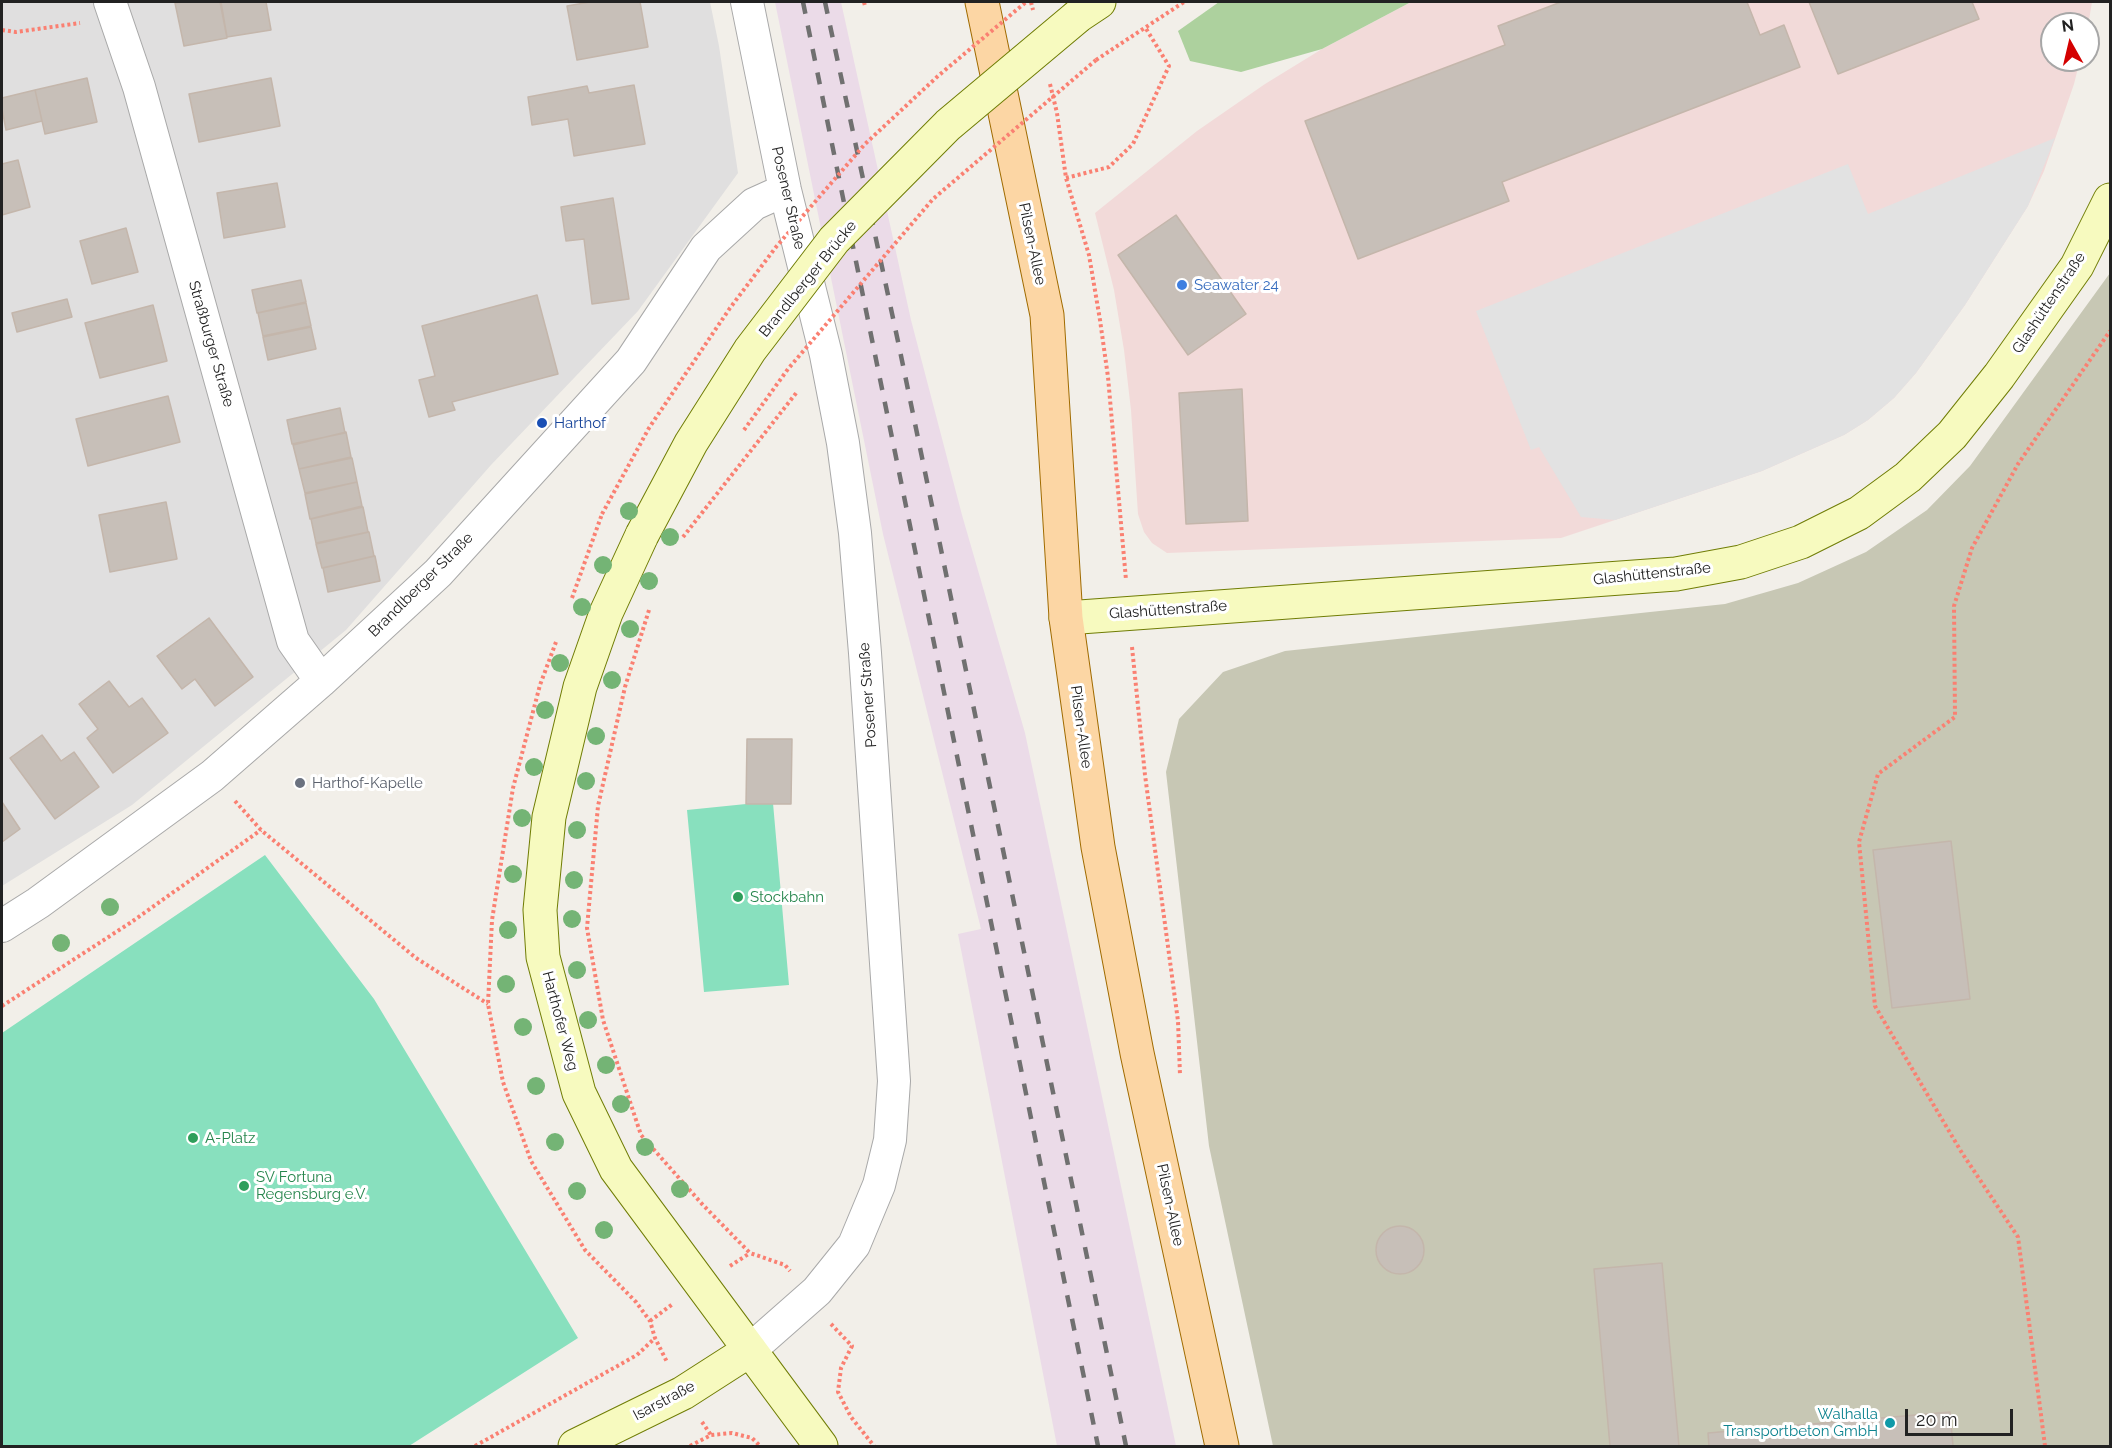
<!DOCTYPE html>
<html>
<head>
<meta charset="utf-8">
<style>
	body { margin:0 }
	#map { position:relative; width:2112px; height:1448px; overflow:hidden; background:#f2efe9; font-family:Raleway,sans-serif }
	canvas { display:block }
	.frame { position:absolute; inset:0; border:3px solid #222; pointer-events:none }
	.north { position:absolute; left:2040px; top:12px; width:60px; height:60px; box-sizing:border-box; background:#fff; border:2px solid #a7a7a7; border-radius:50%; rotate:352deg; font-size:16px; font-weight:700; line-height:24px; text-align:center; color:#222 }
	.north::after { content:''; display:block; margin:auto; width:21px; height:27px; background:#d40000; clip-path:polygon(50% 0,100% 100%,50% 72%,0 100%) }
	.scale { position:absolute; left:1905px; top:1409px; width:108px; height:27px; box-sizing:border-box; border:3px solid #222; border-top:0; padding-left:8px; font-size:18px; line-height:21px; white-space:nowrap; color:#222; -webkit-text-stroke:4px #fff; paint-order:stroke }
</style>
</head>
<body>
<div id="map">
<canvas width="2112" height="1448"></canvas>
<div class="frame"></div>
<div class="north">N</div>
<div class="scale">20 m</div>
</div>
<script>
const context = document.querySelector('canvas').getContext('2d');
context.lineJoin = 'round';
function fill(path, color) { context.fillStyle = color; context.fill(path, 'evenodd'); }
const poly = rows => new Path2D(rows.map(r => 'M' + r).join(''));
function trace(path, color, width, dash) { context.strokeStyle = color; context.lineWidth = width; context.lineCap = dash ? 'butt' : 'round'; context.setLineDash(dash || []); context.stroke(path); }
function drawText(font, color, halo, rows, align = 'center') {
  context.font = font + ' Raleway,sans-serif'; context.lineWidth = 6; context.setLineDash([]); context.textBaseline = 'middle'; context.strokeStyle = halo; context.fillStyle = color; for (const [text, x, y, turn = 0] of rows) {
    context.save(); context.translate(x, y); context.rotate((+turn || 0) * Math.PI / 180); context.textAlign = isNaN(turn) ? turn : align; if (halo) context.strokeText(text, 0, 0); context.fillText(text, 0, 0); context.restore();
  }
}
fill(poly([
	[2,2,710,2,719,46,738,173,638,311,491,465,346,630,132,805,2,886]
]), '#e0dfdf');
fill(poly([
	[1411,2,2092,2,2088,26,2088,24,2052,24,2052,60,2080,60,2074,84,2044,171,2028,206,1965,305,1916,373,1894,398,1868,420,1844,435,1762,471,1561,538,1167,553,1152,543,1144,532,1138,514,1131,410,1124,350,1114,290,1095,213,1197,131,1265,84,1322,49]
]), '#f2dad9');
fill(poly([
	[775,2,841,2,911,320,962,515,1025,733,1176,1446,1057,1446,958,934,981,929,883,534]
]), '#ebdbe8');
fill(poly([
	[2110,273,2110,1446,1273,1446,1209,1146,1166,772,1179,719,1223,672,1285,651,1725,604,1798,583,1866,552,1927,510,1970,466]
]), '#c7c7b4');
fill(poly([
	[1219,2,1411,2,1322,49,1241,72,1190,61,1178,31]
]), '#add19e');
fill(poly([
	[773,803,789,985,704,992,687,810,746,804],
	[265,855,374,999,578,1338,409,1446,2,1446,2,1033]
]), '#88e0be');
fill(poly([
	[2055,138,2028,206,1965,305,1916,373,1894,398,1868,420,1844,435,1762,471,1615,520,1581,517,1539,447,1531,450,1476,311,1848,164,1868,214]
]), '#e2e2e2');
const building = poly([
	[183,2,220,2,227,38,184,46,175,3,183,2],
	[221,2,266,2,271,30,227,37,221,2],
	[590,2,640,2,648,47,577,60,567,6,590,2],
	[1561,2,1747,2,1760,35,1784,25,1800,67,1502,182,1509,201,1358,259,1305,121,1505,45,1498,26,1561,2],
	[1809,2,1972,2,1979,19,1838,74,1809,2],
	[87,78,97,122,45,134,35,90,87,78],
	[271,78,280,126,199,142,189,94,271,78],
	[634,85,645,144,574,156,568,119,532,125,528,97,587,86,589,93,634,85],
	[35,90,42,121,6,130,2,109,2,98,35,90],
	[18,160,30,207,2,215,2,164,18,160],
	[277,183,285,227,224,238,217,193,277,183],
	[613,198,629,299,592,304,584,239,566,241,561,207,613,198],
	[1176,215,1246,314,1188,355,1118,255,1176,215],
	[126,228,138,272,92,284,80,241,126,228],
	[301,280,306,302,257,313,252,290,301,280],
	[537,295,558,374,452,402,455,410,429,417,419,380,435,376,422,326,537,295],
	[67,299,72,317,17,332,12,313,67,299],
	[306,303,311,326,263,336,258,313,306,303],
	[153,305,167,361,100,378,85,323,153,305],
	[311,327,316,349,268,360,263,337,311,327],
	[1242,389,1248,521,1186,524,1179,393,1242,389],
	[168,396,180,442,88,466,76,419,168,396],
	[340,408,345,433,292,444,287,420,340,408],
	[346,432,351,457,299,469,293,445,346,432],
	[352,458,357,482,305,493,299,469,352,458],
	[357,482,362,506,310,519,305,494,357,482],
	[166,502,177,559,110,572,99,515,166,502],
	[363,507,368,532,316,543,311,519,363,507],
	[369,532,374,556,322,568,316,544,369,532],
	[375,556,380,581,328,592,323,568,375,556],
	[209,618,253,677,215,706,195,679,182,689,157,656,209,618],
	[109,681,129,707,142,698,168,733,113,773,87,738,98,729,79,704,109,681],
	[42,735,61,761,74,752,99,787,55,819,10,758,42,735],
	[747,739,792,739,791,804,746,804,747,739],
	[2,802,20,829,2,842,2,802],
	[1951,841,1970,999,1892,1008,1873,850,1951,841],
	'1376 1250a24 24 0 1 1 48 0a24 24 0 1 1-48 0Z',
	[1662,1263,1679,1446,1610,1446,1594,1269,1662,1263],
	[1950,1412,1953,1446,1709,1446,1708,1433,1950,1412]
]);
fill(building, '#c7bfb8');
trace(building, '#c4b6ab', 1.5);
const street = poly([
	[110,2,139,87,293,641,321,681],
	[747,2,785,190,826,355,843,443,855,533,865,653,894,1081,890,1140,879,1185,854,1245,817,1291,750,1350],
	[2,926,38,903,212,776,321,681,438,573,631,361,706,248,754,204,785,190]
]);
const secondary = poly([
	[1078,16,1099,2],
	[642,535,606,613,580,687,549,817,540,910,543,957,579,1093,616,1169,821,1446],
	[1066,618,1676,574,1741,562,1801,542,1859,513,1908,477,1952,435,1999,376,2077,266,2110,200],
	[575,1446,683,1393,750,1350]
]);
const primary = poly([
	[982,2,1047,315,1066,618,1098,847,1137,1053,1222,1446]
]);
trace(street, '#a9a9a9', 34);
trace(secondary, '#707d05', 35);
trace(primary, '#a06b00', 35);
trace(poly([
	[864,2,865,6],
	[1031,2,1033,10],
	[2,30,16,32,80,23],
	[1096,60,1184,2],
	[1050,84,1057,113,1066,178,1089,255,1100,320,1108,377,1126,580],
	[1066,178,1109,167,1133,144,1169,66,1145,27],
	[683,537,797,392],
	[572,598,602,514],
	[649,610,625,687,598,806,587,928,603,1020,641,1135,702,1204,750,1253,785,1265,790,1271],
	[556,642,540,685,513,788,492,920,488,1004,503,1082,531,1161,585,1250,636,1302,650,1321,655,1338,667,1362],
	[1132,647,1145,775,1178,1021,1180,1075],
	[235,801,261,830,416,958,488,1004],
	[2,1006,130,923,261,830],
	[730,1266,750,1253],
	[650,1321,674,1303],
	[831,1324,852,1346,841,1368,838,1392,851,1417,874,1446],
	[702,1422,711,1435],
	[475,1446,637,1355,655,1338],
	[690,1446,711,1435,732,1433,752,1438,760,1446],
	[2045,1446,2018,1237,1962,1153,1875,1006,1859,842,1878,774,1955,717,1954,606,1972,548,2018,464,2110,331]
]), '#fa8072', 4, [3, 3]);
trace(street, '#fff', 32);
trace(secondary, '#f7fabf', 33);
trace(primary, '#fcd6a4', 33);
trace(poly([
	[803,2,1098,1446],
	[825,2,899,346,1126,1446]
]), '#707070', 4.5, [12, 12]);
const secondaryBridge = poly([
	[642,535,691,443,750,350,834,240,948,125,1078,16]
]);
trace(secondaryBridge, '#707d05', 35, []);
trace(poly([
	[744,430,788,369,933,199,1096,60],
	[602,514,649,428,730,308,776,247,865,144,938,76,1026,2]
]), '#fa8072', 4, [3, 3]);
trace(secondaryBridge, '#f7fabf', 33);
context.fillStyle = '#74b475';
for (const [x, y] of [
	[629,511],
	[670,537],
	[603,565],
	[649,581],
	[582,607],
	[630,629],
	[560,663],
	[612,680],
	[545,710],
	[596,736],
	[534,767],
	[586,781],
	[522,818],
	[577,830],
	[513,874],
	[574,880],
	[110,907],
	[572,919],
	[508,930],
	[61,943],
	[577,970],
	[506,984],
	[588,1020],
	[523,1027],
	[606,1065],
	[536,1086],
	[621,1104],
	[555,1142],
	[645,1147],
	[680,1189],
	[577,1191],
	[604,1230]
]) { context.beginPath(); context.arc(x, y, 9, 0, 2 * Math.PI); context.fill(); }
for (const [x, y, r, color] of [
	[1182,285,6,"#3f7fe0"],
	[542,423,6,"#1a4fb4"],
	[300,783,6,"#6b7280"],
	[738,897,6,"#2e9e5b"],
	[193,1138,6,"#2e9e5b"],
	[244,1186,6,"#2e9e5b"],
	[1890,1423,6,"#0f9aa8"]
]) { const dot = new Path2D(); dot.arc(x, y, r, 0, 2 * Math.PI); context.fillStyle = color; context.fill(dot); trace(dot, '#fff', 2); }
drawText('15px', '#222', '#fff', [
	["Posener Straße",788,198,77],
	["Pilsen-Allee",1032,244,78],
	["Brandlberger Brücke",808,279,-51],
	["Glashüttenstraße",2049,303,-56],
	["Straßburger Straße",211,344,74],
	["Glashüttenstraße",1652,574,-6],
	["Brandlberger Straße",421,585,-45],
	["Glashüttenstraße",1168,610,-4],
	["Posener Straße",868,695,-94],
	["Pilsen-Allee",1081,727,82],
	["Harthofer Weg",560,1021,75],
	["Pilsen-Allee",1170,1205,78],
	["Isarstraße",664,1401,-28]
]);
drawText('15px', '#366cbe', '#fff', [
	["Seawater 24",1194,285]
], 'left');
drawText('15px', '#164399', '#fff', [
	["Harthof",554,423]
], 'left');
drawText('15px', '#5b616d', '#fff', [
	["Harthof-Kapelle",312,783]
], 'left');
drawText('15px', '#27864d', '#fff', [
	["Stockbahn",750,897],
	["A-Platz",205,1138],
	["SV Fortuna",256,1177],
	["Regensburg e.V.",256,1194]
], 'left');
drawText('15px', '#0d838f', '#fff', [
	["Walhalla",1878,1414],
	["Transportbeton GmbH",1878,1431]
], 'right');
</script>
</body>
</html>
